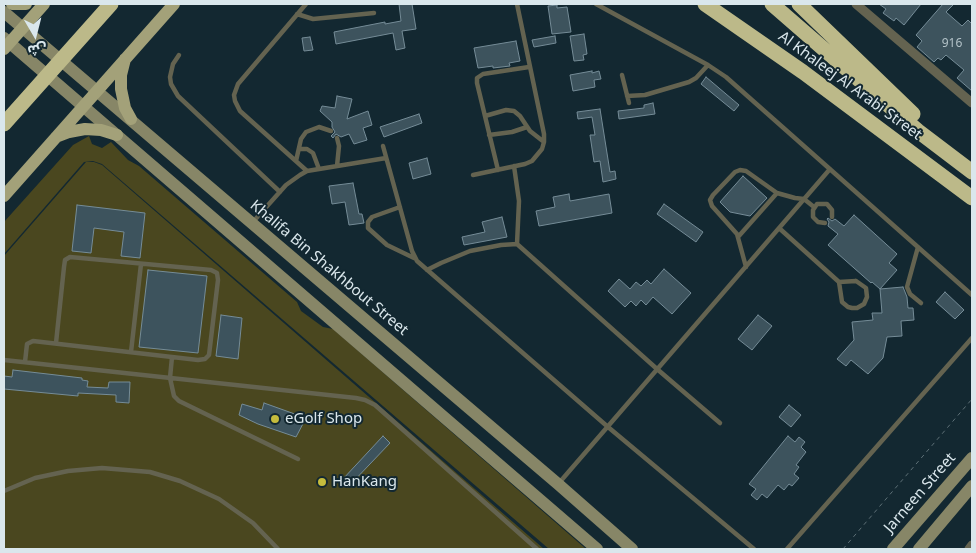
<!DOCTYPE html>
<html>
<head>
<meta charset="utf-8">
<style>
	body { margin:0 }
	#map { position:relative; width:976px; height:553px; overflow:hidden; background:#132831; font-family:"Noto Sans","Noto Sans Arabic",sans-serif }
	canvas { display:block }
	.frame { position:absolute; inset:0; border:5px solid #dae7ec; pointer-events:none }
	.north { position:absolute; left:10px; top:10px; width:50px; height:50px; -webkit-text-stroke:4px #132831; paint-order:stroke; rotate:172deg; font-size:14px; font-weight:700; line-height:20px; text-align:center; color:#dae7ec }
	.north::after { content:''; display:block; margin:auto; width:18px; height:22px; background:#dae7ec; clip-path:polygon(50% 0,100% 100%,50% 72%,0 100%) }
</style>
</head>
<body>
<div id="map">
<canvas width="976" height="553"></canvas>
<div class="frame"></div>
<div class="north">ش</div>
</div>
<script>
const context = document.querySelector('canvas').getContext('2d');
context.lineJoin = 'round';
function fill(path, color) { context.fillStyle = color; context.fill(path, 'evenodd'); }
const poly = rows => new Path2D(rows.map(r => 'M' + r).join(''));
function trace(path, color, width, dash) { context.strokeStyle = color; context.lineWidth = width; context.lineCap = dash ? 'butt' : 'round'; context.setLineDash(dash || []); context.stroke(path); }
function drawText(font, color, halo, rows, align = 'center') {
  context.font = font + ' "Noto Sans",sans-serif'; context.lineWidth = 4; context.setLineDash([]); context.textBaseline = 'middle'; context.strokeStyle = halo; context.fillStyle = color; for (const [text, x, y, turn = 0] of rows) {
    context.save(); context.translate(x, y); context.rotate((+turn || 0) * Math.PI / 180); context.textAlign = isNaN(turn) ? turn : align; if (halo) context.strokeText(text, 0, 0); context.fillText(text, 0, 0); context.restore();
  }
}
fill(poly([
	[89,136,92,144,102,148,111,142,128,160,139,166,297,302,301,311,323,327,333,329,586,549,549,549,102,164,93,161,84,162,4,254,4,222,73,145],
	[86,162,94,162,102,165,544,549,4,549,4,256]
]), '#4a471f');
const building = poly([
	[399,4,412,4,416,29,402,31,405,48,396,50,393,33,336,44,334,32,385,22,385,24,401,21,399,4],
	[879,4,921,4,904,25,896,18,894,21,883,13,886,9,879,4],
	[943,4,954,4,946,12,962,26,968,20,972,24,972,91,957,78,964,70,946,55,941,60,938,58,934,62,917,47,922,41,916,35,943,4],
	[557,5,557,8,567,7,571,32,552,34,548,6,557,5],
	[584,34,587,54,583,55,584,60,574,61,570,36,584,34],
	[555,36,556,43,534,47,532,40,555,36],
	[310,37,313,50,304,51,302,38,310,37],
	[516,41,520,61,509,63,510,66,493,68,493,66,478,68,474,48,516,41],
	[592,71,592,73,599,71,601,79,594,80,595,87,573,91,570,75,592,71],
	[706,77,739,105,734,111,701,84,706,77],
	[337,96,352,99,347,119,368,111,372,125,363,128,367,140,354,144,349,134,341,137,336,134,333,138,331,136,335,132,332,127,332,122,320,111,322,106,335,108,337,96],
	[653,103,655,114,619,119,618,111,644,108,644,105,653,103],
	[600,109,610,172,615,171,616,179,603,182,600,161,594,162,590,135,595,135,592,117,578,119,577,112,600,109],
	[419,114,422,123,384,137,380,127,419,114],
	[427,158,431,174,413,179,409,163,427,158],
	[743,176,767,198,750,216,730,212,720,202,743,176],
	[353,183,359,214,362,214,364,223,349,225,345,202,332,204,329,186,353,183],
	[569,194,570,201,609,194,612,213,539,226,536,211,555,207,553,197,569,194],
	[664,204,703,232,696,242,657,214,664,204],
	[77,205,145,213,140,258,121,256,124,232,94,228,91,253,72,251,77,205],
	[854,215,897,254,889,263,897,270,880,289,872,282,871,283,828,245,838,234,828,226,829,222,827,219,828,218,832,221,835,219,844,226,854,215],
	[502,217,507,237,464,245,462,237,485,232,482,222,502,217],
	[664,269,691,293,672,314,653,297,646,305,641,300,636,306,631,301,625,307,608,291,619,279,630,289,636,282,641,286,647,280,651,284,664,269],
	[148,270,207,276,198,353,139,347,148,270],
	[903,287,907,297,908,308,913,308,914,320,901,321,902,336,887,337,883,358,868,374,851,360,846,366,837,359,854,340,852,322,873,320,872,313,882,313,880,289,903,287],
	[945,292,964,310,955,319,936,302,945,292],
	[221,315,242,318,238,359,216,356,221,315],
	[758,315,772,326,752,350,738,339,758,315],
	[13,370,82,378,82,380,88,381,87,387,108,388,109,382,130,382,129,403,116,402,116,395,78,393,78,396,4,389,4,376,12,377,13,370],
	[264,403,306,418,296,437,258,424,239,415,242,404,262,410,264,403],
	[789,405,801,415,791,427,779,417,789,405],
	[383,436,390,443,349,486,342,480,383,436],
	[788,436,795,442,799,437,805,442,801,447,806,452,796,465,799,467,794,474,799,478,792,486,789,484,784,490,778,485,767,498,762,494,757,500,751,495,756,489,749,484,788,436]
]);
fill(building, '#3d535d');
trace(building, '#758c97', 1);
trace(poly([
	[843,549,972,399]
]), '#5e7077', 1, [4, 4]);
trace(poly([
	[306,4,238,84,234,95,235,101,240,111,307,171],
	[596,4,708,65,726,77,972,295],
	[297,14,313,19,374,13],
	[179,55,173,64,170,77,171,84,178,96,280,192],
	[622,75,629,103],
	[627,96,645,95,689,82,696,78,708,65],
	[485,116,506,110,514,111,520,116,530,131,544,142],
	[489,135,512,132,527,127],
	[383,146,412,251,417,261,608,427,754,549],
	[299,149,307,149,313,153,319,169],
	[296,161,301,139,306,132,319,127,331,131],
	[337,166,339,146,337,138],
	[514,166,519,201,517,244],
	[498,170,477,83,477,78,483,74,529,67],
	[473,175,525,164,532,161,542,149,544,142,544,134,517,4],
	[400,207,372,217,368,222,368,228,387,245,414,258],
	[252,223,286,185,300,175,307,171,386,158],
	[825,223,818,222,813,217,813,210,817,204,827,204,832,210,832,217],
	[779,228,839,282],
	[738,237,777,193],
	[918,247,907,287,910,294,921,303],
	[746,267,737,234,712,206,710,200,713,195,735,172,740,170,746,171,777,193,795,198,804,199,814,207],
	[427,270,441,263,470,251,501,245,517,244,657,369,720,423],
	[856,281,866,288,867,297,864,304,857,308,852,308,848,307,842,302,839,282,856,281],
	[56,343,64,267,65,260,70,257,211,270,217,273,218,280,209,355,205,359,198,360,172,357,170,378,174,396,179,401,298,459],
	[131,352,141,264],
	[4,360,356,398,365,400,375,405,537,549],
	[25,362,27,344,33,341,172,357],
	[559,483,830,169],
	[4,491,35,478,68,471,102,468,150,472,180,481,219,499,253,523,278,549],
	[787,549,972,338]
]), '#646350', 4.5);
trace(poly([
	[856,4,972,103],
	[969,549,972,545]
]), '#646350', 9);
trace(poly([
	[4,12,558,484,632,549],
	[4,38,597,549],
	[893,549,972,458],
	[919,549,972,486]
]), '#878667', 12);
trace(poly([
	[12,4,26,4],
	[4,49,44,4],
	[125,59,121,75,121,89,125,108,131,119],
	[56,137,69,132,85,129,101,130,117,135],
	[4,196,174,4]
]), '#a3a179', 12);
trace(poly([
	[705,4,803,72,972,198],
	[772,4,918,131,972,172],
	[799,4,913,114]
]), '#bcb989', 15);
trace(poly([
	[4,124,111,4]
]), '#bcb989', 15);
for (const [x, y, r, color] of [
	[275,419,5,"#c5bc3d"],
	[322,482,5,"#c5bc3d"]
]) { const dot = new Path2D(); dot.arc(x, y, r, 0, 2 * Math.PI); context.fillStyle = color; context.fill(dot); trace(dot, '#132831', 2); }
drawText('12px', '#b3c2c8', null, [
	["916",952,44]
]);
drawText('15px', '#dae7ec', '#132831', [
	["Al Khaleej Al Arabi Street",850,86,36],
	["Khalifa Bin Shakhbout Street",329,268,40],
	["Jarneen Street",920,493,-49]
]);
drawText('15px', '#dae7ec', '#132831', [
	["eGolf Shop",285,419],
	["HanKang",332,482]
], 'left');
</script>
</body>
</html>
